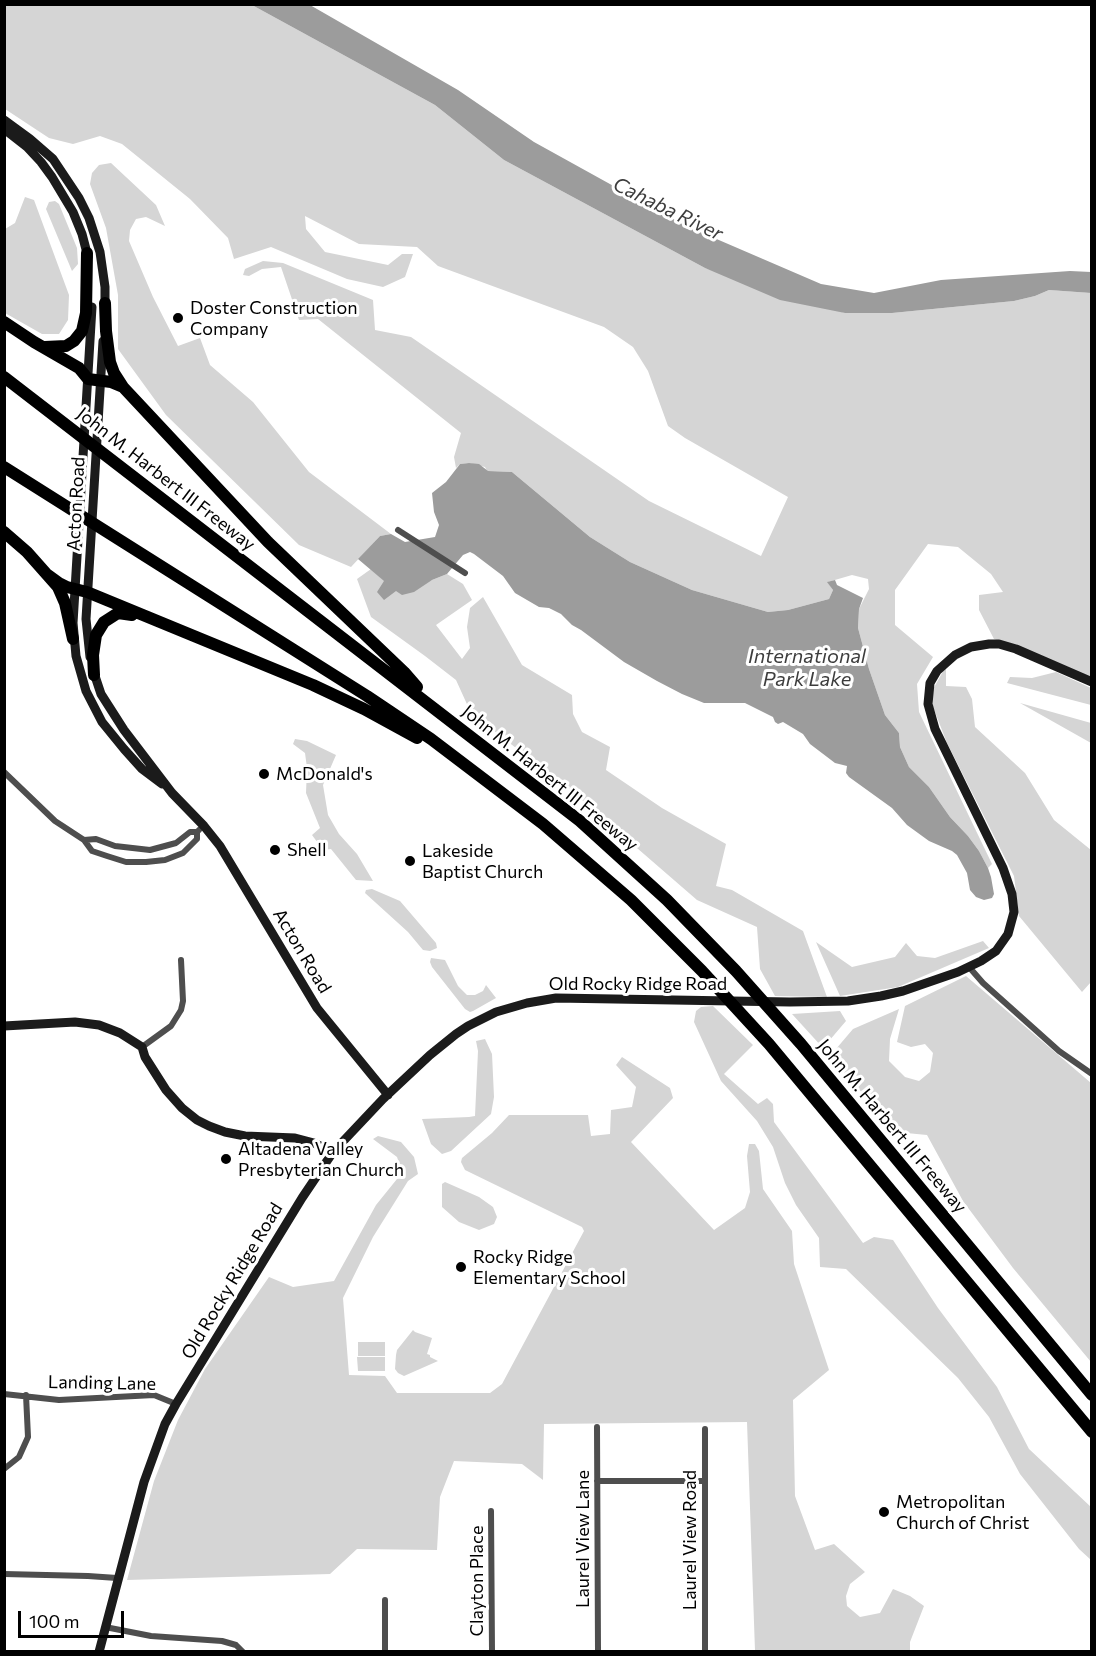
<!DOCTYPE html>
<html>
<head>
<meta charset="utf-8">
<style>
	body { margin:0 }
	#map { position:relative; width:1096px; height:1656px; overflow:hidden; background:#fff; font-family:Commissioner,sans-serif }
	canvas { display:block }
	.frame { position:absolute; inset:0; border:6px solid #000; pointer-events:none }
	.scale { position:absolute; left:18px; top:1611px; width:106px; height:27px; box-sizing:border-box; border:3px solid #000; border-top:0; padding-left:8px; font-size:18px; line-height:21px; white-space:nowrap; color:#000; -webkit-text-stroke:4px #fff; paint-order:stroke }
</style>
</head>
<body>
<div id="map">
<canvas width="1096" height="1656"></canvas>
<div class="frame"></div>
<div class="scale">100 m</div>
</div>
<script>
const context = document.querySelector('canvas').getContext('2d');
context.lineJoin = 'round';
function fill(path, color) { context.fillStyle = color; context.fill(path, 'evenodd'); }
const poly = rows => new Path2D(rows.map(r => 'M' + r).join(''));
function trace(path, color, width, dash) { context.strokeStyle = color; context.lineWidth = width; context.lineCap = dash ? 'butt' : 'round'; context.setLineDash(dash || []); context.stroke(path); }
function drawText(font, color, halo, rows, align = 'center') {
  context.font = font + ' Commissioner,sans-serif'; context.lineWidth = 6; context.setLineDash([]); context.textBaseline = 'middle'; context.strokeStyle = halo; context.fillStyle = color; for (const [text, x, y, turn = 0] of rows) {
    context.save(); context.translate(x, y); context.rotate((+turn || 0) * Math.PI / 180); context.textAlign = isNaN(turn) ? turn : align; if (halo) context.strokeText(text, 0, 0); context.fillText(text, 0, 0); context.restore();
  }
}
fill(poly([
	[4,5,252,5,435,105,504,160,705,268,845,313,892,313,1014,301,1035,296,1049,290,1091,293,1091,677,994,639,979,610,979,595,1003,592,991,574,958,547,928,544,895,590,895,625,933,657,917,684,919,712,992,864,988,868,979,851,968,836,950,817,929,787,909,767,900,747,899,733,885,715,869,669,858,628,859,609,869,589,868,579,852,575,828,582,833,590,829,599,788,610,768,612,692,590,630,562,590,537,512,472,487,471,485,467,469,463,460,464,456,468,454,457,461,433,318,319,299,320,281,267,262,269,249,276,243,275,245,269,263,261,283,263,373,300,375,330,411,337,649,501,761,556,788,497,685,438,668,426,648,371,633,347,604,327,438,266,417,247,359,244,305,216,306,229,325,252,388,265,402,254,413,254,405,277,383,287,347,279,271,247,234,259,228,238,190,199,122,144,100,136,73,144,49,138,5,109],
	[111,163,156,205,165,226,146,217,136,219,130,230,129,241,153,297,178,346,200,338,210,365,253,402,309,472,391,534,380,536,351,567,299,545,166,415,118,349,118,295,106,228,90,184,92,173,99,165],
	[25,197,34,200,69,295,68,320,59,334,42,334,5,313,5,229,15,223],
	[55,201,59,204,77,248,78,264,72,271,46,209,49,202],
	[371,569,396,591,432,580,447,574,463,584,472,600,436,625,462,659,470,648,467,627,470,608,483,597,522,665,572,695,573,714,582,732,610,747,606,770,662,808,726,844,716,886,732,890,803,931,827,997,775,996,760,969,757,927,697,900,570,790,471,713,456,680,425,656,371,617,357,579],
	[946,666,946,686,966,687,972,699,975,727,1025,773,1054,820,1091,850,1091,982,1082,992,1019,916,1014,876,947,743,933,707,932,691],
	[1056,672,1091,688,1091,705,1007,683,1010,677,1032,678],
	[1020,703,1091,723,1091,743],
	[295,739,307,741,336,755,323,785,328,815,339,834,357,854,373,881,356,880,331,849,323,850,312,835,320,828,306,793,307,768,305,753,293,744],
	[372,889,400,901,436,943,437,948,430,951,423,950,408,932,365,893,366,890],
	[983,941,989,948,898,987,840,996,816,942,852,967,895,957,906,943,917,956,935,958],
	[431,958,445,960,458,986,467,995,475,995,483,991,486,985,496,998,473,1011,470,1012,465,1009,432,967,430,962],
	[966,976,1091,1083,1091,1362,1013,1268,963,1201,927,1135,896,1132,830,1056,853,1029,899,1009,890,1039,889,1061,905,1077,919,1081,930,1072,933,1053,925,1044,911,1047,897,1042,905,1006],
	[713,1006,753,1045,724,1074,758,1104,767,1098,773,1104,774,1122,863,1243,874,1237,893,1240,938,1308,997,1387,1029,1449,1091,1507,1091,1560,1079,1549,1020,1474,989,1417,958,1378,846,1269,820,1267,819,1238,796,1205,785,1183,773,1147,757,1121,721,1081,694,1022,696,1011,701,1007],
	[840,1011,846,1021,823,1048,792,1014],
	[485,1039,492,1054,494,1097,491,1114,451,1151,442,1154,431,1144,422,1119,469,1117,475,1116,478,1051,476,1041],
	[622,1057,670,1088,673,1098,631,1142,714,1230,745,1208,750,1192,747,1156,749,1144,755,1144,759,1151,763,1189,792,1231,794,1264,829,1370,793,1400,795,1496,815,1550,834,1544,865,1572,850,1584,846,1596,847,1606,860,1617,880,1613,893,1589,910,1596,924,1606,910,1642,910,1651,755,1651,747,1422,544,1424,543,1480,522,1464,454,1461,440,1497,437,1550,357,1549,330,1574,127,1580,154,1481,178,1420,205,1369,269,1277,293,1287,334,1281,376,1205,397,1179,400,1166,397,1157,373,1139,378,1136,401,1142,414,1157,418,1174,408,1181,373,1237,343,1298,349,1375,385,1376,397,1393,490,1393,502,1384,584,1231,582,1227,465,1170,461,1162,462,1158,492,1133,509,1115,588,1115,591,1136,610,1134,611,1110,632,1107,636,1087,616,1065],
	[445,1182,479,1197,493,1207,497,1217,494,1224,479,1230,459,1222,442,1207,442,1184],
	[413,1330,415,1332,432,1338,427,1354,430,1355,430,1357,438,1361,404,1376,398,1373,395,1369,396,1355,397,1350],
	[358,1342,385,1342,385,1356,358,1356],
	[357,1357,385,1357,385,1371,358,1371]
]), '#d5d5d5');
fill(poly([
	[252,5,310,5,458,90,534,142,684,225,821,284,874,293,941,280,1070,271,1091,272,1091,293,1049,290,1035,296,1014,301,892,313,845,313,780,300,705,268,504,160,435,105],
	[469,463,479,464,488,471,512,472,590,537,630,562,692,590,768,612,788,610,829,599,833,590,827,582,835,580,837,585,863,598,859,609,858,628,869,669,885,715,899,733,900,747,909,767,929,787,950,817,968,836,979,851,988,868,991,877,994,894,992,898,984,900,976,897,970,890,967,873,957,855,952,851,929,841,907,825,892,808,849,777,846,773,847,766,835,763,810,744,803,734,783,722,778,724,775,722,773,717,745,703,704,703,682,694,657,681,624,662,581,630,572,625,561,614,549,608,539,607,515,593,503,576,474,554,470,552,463,555,447,574,432,580,414,592,402,595,396,591,384,600,377,592,384,581,358,559,380,536,391,534,405,542,435,537,439,525,434,512,432,493,446,482,460,464]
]), '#9c9c9c');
trace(poly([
	[398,530,465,573],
	[4,772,55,821,84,840,92,851,107,856,126,862,146,862,165,860,183,853,197,839,197,832],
	[84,840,96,839,115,846,150,850,176,843,190,832,197,832,199,830],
	[969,967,983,983,1059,1051,1092,1074],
	[142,1047,171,1026,181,1010,183,1001,181,960],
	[4,1394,59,1400,154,1395,176,1404],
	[597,1427,598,1652],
	[705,1429,705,1652],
	[4,1469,19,1457,28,1437,26,1395],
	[597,1481,705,1481],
	[491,1511,492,1652],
	[4,1574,88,1576,117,1578],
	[385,1600,385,1652],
	[105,1627,151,1636,222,1641,236,1645,243,1652]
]), '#4e4e4e', 6);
trace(poly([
	[4,120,30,139,53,159,79,198,89,218,100,252,105,287,105,309],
	[4,129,27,147,41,162,52,177,73,212,82,234,88,257],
	[92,307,73,623,76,656,86,691,102,722,124,749,142,769,162,784],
	[90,657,86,619,103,341],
	[93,670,101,694,124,730,172,793,204,826,220,846,317,1008,388,1095],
	[4,1026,75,1022,99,1025,120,1033,142,1047,145,1057,166,1090,182,1108,197,1120,209,1126,225,1132,245,1136,295,1138,314,1143,333,1152],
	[99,1652,144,1482,165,1424,176,1404,302,1198,333,1152,383,1099,430,1055,456,1034,468,1026,496,1012,527,1003,556,998,790,1002,848,1001,881,996,903,991,958,972,981,961,996,951,1008,934,1014,912,1012,894,1003,868,935,729,928,704,930,683,937,671,955,655,971,647,989,644,999,644,1016,649,1092,682]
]), '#1b1b1b', 9);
trace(poly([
	[105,303,106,331,110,362,114,373,123,387,268,542,404,672,417,687],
	[4,322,34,342,79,368,88,379,111,382,123,387],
	[45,347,66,346,74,341,82,331,86,313,87,253],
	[4,377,580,821,667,900,736,971,801,1044,1092,1395],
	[4,467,367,696,431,739,543,824,631,900,702,971,769,1044,1092,1432],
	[4,532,27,552,58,587,65,603,73,639],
	[48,575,59,583,67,587,87,592,313,685,364,709,417,738],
	[94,675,93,655,96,635,104,622,118,613,132,615]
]), '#000', 12);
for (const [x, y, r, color] of [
	[178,318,6,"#000"],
	[264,774,6,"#000"],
	[275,850,6,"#000"],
	[410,861,6,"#000"],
	[226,1159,6,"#000"],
	[461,1267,6,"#000"],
	[884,1512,6,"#000"]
]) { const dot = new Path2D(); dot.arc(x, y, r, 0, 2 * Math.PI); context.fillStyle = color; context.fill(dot); trace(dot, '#fff', 2); }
drawText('18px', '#000', '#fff', [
	["Doster Construction",190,308],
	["Company",190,329],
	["McDonald's",276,774],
	["Shell",287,850],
	["Lakeside",422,851],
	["Baptist Church",422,872],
	["Altadena Valley",238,1149],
	["Presbyterian Church",238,1170],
	["Rocky Ridge",473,1257],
	["Elementary School",473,1278],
	["Metropolitan",896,1502],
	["Church of Christ",896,1523]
], 'left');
drawText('18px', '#000', '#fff', [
	["John M. Harbert III Freeway",166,479,38],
	["Acton Road",76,504,-87],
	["John M. Harbert III Freeway",550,778,39],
	["Acton Road",302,951,59],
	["Old Rocky Ridge Road",638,984],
	["John M. Harbert III Freeway",892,1126,50],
	["Old Rocky Ridge Road",232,1281,-59],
	["Landing Lane",102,1383,1],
	["Laurel View Lane",583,1539,-90],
	["Laurel View Road",690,1540,-90],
	["Clayton Place",477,1581,-90]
]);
drawText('italic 20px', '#3d3d3d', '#fff', [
	["Cahaba River",668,209,26],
	["International",807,656],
	["Park Lake",807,679]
]);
</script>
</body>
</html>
